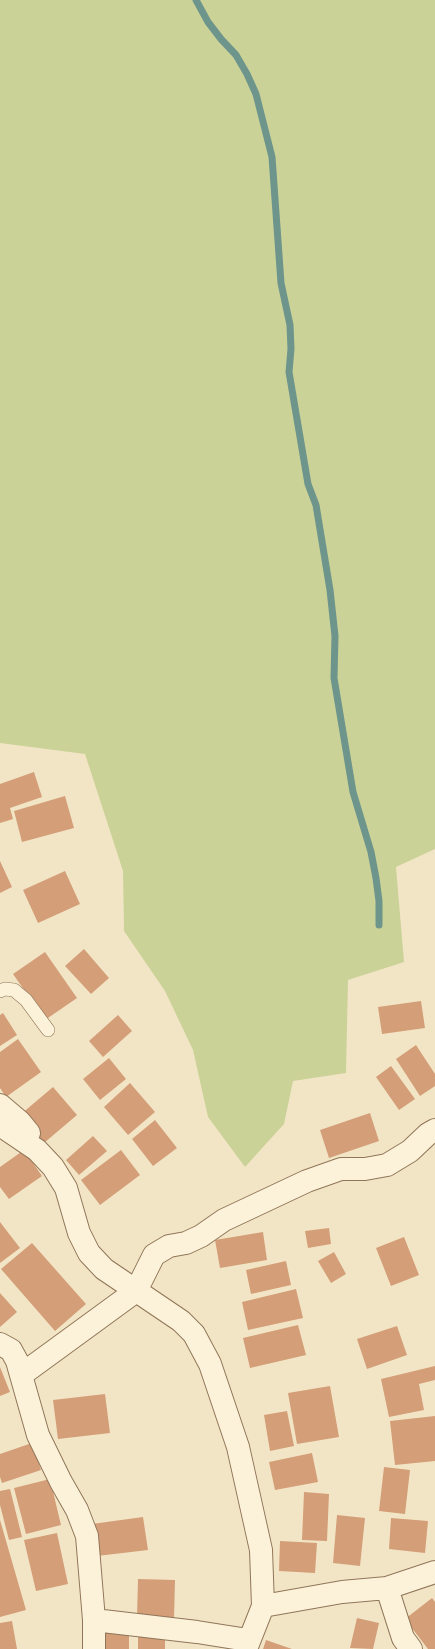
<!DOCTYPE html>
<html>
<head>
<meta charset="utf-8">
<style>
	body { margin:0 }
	canvas { display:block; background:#f2e5c5 }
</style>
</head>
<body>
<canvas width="435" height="1649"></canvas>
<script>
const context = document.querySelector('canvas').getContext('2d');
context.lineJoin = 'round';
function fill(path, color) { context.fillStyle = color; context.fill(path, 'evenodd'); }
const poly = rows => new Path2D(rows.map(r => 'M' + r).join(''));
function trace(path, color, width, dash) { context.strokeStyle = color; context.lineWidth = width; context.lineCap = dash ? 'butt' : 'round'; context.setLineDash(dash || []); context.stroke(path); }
fill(poly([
	[0,0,435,0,435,849,396,867,404,962,348,980,346,1073,293,1081,284,1124,245,1167,208,1117,193,1050,165,991,124,931,123,871,85,754,0,743]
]), '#cbd298');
trace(poly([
	[196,0,208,22,221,39,236,55,247,74,256,94,272,157,281,283,290,325,291,349,289,372,308,484,316,505,330,590,335,636,334,678,353,792,371,852,376,878,379,901,379,925]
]), '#6d958b', 7);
fill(poly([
	[34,772,42,797,10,808,13,819,0,823,0,784],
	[65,796,74,828,22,842,14,811],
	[0,861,12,887,0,893],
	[65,871,80,904,38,923,23,890],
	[84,949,109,978,91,994,65,966],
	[45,952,77,998,45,1020,13,974],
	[421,1001,425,1028,382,1034,378,1007],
	[3,1013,17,1035,0,1046,0,1015],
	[118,1015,132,1031,103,1057,89,1041],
	[18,1039,41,1072,6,1097,0,1088,0,1052],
	[416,1045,435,1074,435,1086,420,1096,396,1059],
	[109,1058,126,1079,100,1100,83,1079],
	[391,1066,415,1099,399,1110,376,1077],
	[130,1083,155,1112,128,1135,104,1107],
	[53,1087,77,1115,44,1143,20,1115],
	[370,1113,379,1141,329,1158,320,1130],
	[155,1120,177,1148,153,1166,132,1139],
	[93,1136,107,1151,79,1175,66,1160],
	[24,1150,42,1176,9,1199,0,1187,0,1167],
	[121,1150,140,1175,100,1205,81,1180],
	[0,1222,20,1248,0,1263],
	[329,1228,331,1244,308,1248,305,1231],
	[263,1232,267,1260,220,1268,215,1240],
	[404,1237,419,1275,391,1286,376,1248],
	[32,1243,86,1304,55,1331,1,1269],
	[334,1252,346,1274,331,1283,318,1261],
	[286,1261,291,1285,251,1294,246,1270],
	[296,1289,303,1318,248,1330,242,1302],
	[0,1293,17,1312,0,1327],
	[298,1325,306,1355,250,1368,243,1338],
	[397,1326,407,1355,367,1369,357,1339],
	[435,1366,435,1380,419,1384,424,1410,389,1417,381,1379],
	[0,1367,10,1392,0,1396],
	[330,1386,339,1437,297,1444,288,1393],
	[105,1394,110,1433,58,1439,53,1400],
	[287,1411,294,1446,270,1451,264,1415],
	[435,1416,435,1461,395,1465,390,1421],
	[32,1443,41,1470,2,1483,0,1477,0,1454],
	[312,1453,318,1482,275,1490,269,1462],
	[384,1467,410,1470,405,1514,379,1511],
	[50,1479,61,1525,26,1534,14,1488],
	[10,1489,22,1537,9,1540,0,1505,0,1491],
	[304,1492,329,1494,327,1541,302,1540],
	[337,1515,365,1518,360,1566,333,1563],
	[143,1517,148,1550,97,1556,92,1524],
	[391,1518,428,1521,425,1553,389,1549],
	[0,1520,26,1610,0,1617],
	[57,1533,68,1584,36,1591,24,1540],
	[280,1541,317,1543,315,1573,279,1571],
	[138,1579,175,1580,174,1619,137,1617],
	[432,1598,435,1602,435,1649,428,1649,405,1619],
	[357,1618,379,1623,373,1649,350,1648],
	[12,1621,17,1649,0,1649,0,1623],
	[101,1630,129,1630,129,1649,100,1649],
	[138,1630,165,1631,165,1649,138,1649],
	[266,1640,292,1649,263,1649]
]), '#d49e78');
const lane = poly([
	[0,991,5,989,14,990,26,1000,48,1030]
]);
const street = poly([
	[0,1105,20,1122,29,1133],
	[0,1125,37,1150,53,1167,66,1188,79,1233,89,1253,104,1269,181,1321,194,1334,210,1364,238,1447,261,1550,263,1606,246,1649],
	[0,1344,11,1350,17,1361,38,1435,61,1482,77,1510,87,1536,94,1620,94,1649],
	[21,1375,136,1291,154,1255,169,1246,186,1243,201,1236,224,1220,307,1181,341,1169,365,1169,387,1165,410,1151,428,1134,435,1130],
	[387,1588,403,1638,411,1649],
	[263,1606,342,1592,387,1588,435,1572],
	[94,1620,197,1632,248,1640]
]);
trace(lane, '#907659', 14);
trace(street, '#907659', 24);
trace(lane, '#fcf2da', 13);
trace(street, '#fcf2da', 22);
</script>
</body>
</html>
